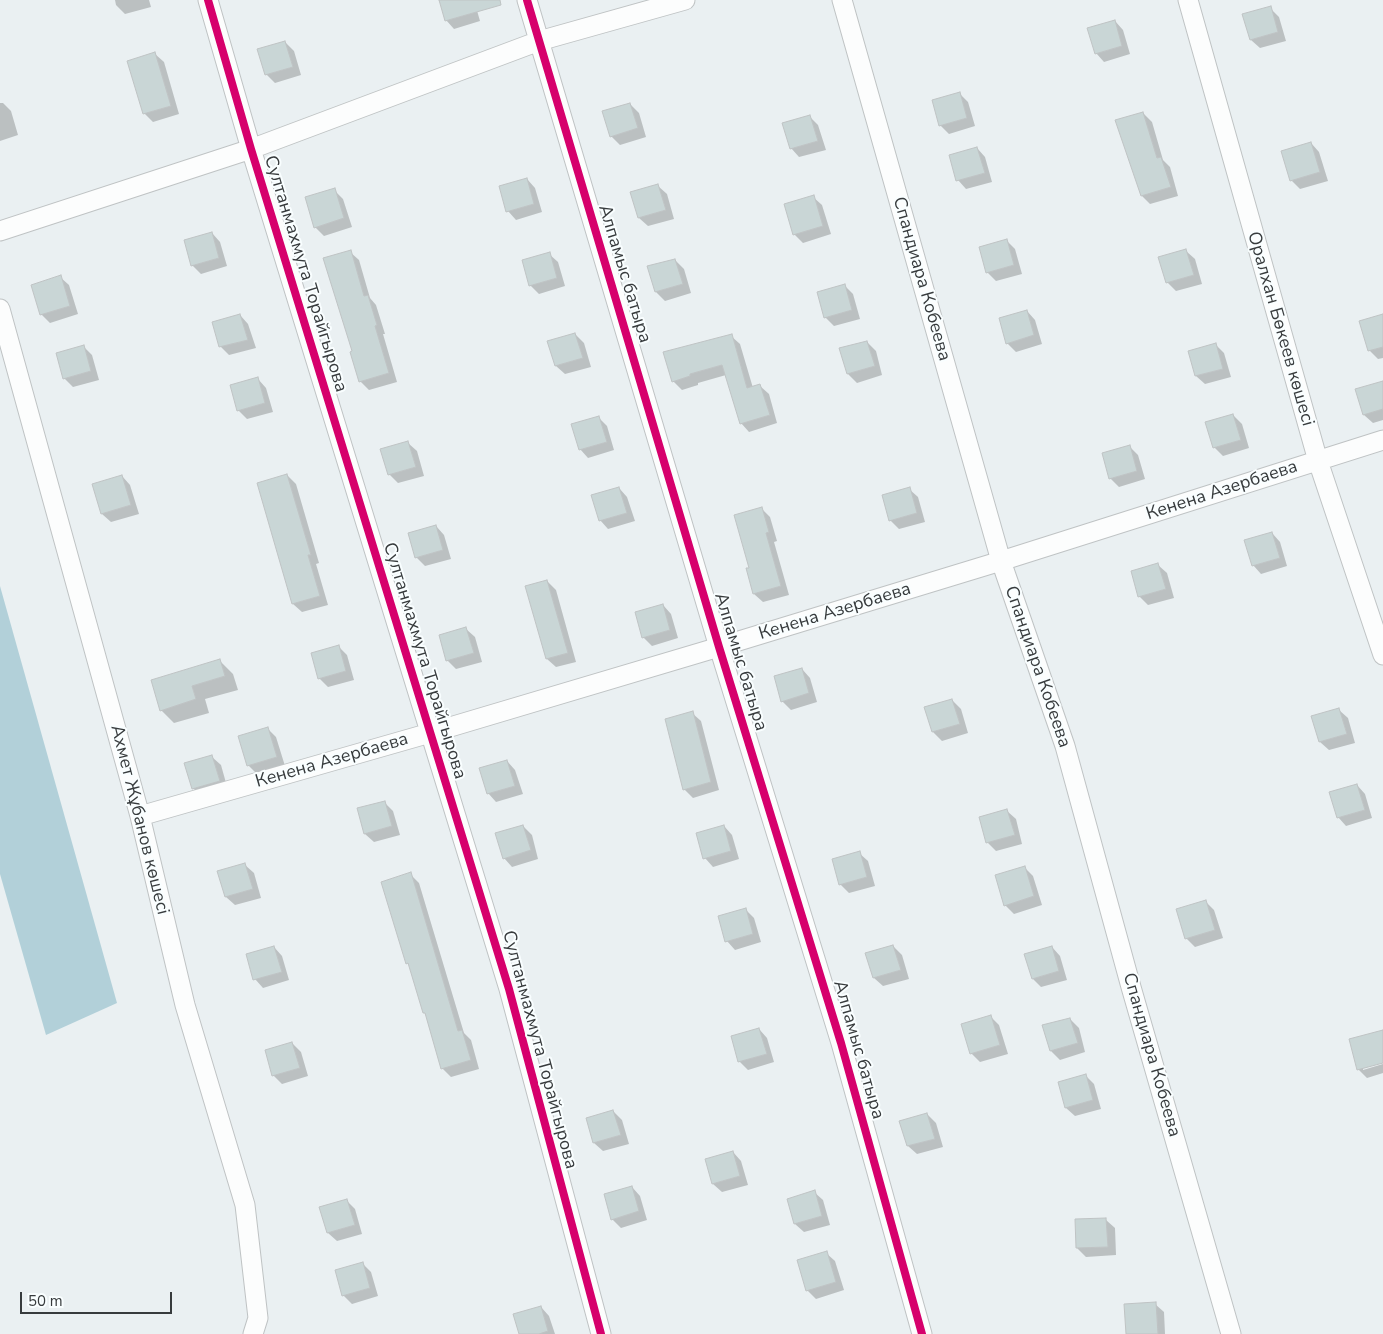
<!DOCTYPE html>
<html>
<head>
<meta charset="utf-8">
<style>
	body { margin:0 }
	#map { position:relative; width:1383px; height:1334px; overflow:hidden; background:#eaf0f2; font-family:"Nunito Sans",sans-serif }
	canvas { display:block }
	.scale { position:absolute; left:20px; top:1292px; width:152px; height:22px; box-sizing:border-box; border:2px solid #373b3d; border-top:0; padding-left:6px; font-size:15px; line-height:18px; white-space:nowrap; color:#373b3d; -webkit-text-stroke:4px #f9feff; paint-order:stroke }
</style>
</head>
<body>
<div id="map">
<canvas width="1383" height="1334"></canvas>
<div class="scale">50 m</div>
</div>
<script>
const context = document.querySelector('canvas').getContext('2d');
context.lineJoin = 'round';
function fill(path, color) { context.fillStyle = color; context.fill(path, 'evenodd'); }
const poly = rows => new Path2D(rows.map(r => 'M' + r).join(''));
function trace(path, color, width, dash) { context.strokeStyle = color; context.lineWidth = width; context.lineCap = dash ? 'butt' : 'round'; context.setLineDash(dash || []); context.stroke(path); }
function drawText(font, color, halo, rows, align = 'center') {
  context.font = font + ' "Nunito Sans",sans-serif'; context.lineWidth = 4; context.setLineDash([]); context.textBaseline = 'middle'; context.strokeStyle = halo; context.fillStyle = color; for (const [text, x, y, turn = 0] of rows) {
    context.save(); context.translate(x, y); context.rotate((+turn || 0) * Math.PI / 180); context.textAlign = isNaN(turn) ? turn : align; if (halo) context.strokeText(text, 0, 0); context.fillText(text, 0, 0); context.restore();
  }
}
fill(poly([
	[0,586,117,1003,46,1035,0,874]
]), '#b2d0d9');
fill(poly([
	[115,0,149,0,151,7,125,14,116,5],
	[440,0,474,0,480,21,454,29,446,20],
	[1270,8,1279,17,1286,41,1260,48,1251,40,1244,15],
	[1115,21,1123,30,1130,54,1104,62,1096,53],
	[285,42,294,51,301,75,275,83,266,74],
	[155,54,164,62,179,114,153,122,144,113],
	[959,93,968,102,975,126,949,134,940,125],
	[0,103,3,103,11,111,18,135,0,141],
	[630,104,639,113,646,137,620,145,611,136],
	[1143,113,1152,122,1163,160,1170,167,1178,196,1150,204,1142,196],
	[810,117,818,125,826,150,799,157,791,148],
	[1311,143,1319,152,1328,181,1300,189,1292,181],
	[977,148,985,157,992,182,966,189,958,180],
	[527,179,535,188,542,212,516,220,508,211],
	[658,186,667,194,674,219,648,226,639,218],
	[334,190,343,199,352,227,324,236,315,227],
	[813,197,822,205,831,234,803,243,794,234],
	[212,233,220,242,227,266,201,274,192,265],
	[1007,241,1015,249,1022,274,996,281,987,272],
	[1186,251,1195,259,1202,284,1176,291,1167,282],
	[350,252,359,260,370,298,376,305,385,334,383,334,397,382,369,390,360,381,354,352],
	[549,254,558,262,565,286,539,294,530,285],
	[675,260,684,269,691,293,665,301,656,292,649,267],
	[60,277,69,285,78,314,50,323,41,314],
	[845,286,853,294,860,319,834,326,825,317],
	[1027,311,1035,320,1042,344,1016,352,1007,343],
	[240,315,248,324,256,348,229,355,221,347,214,323],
	[1383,315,1383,358,1378,359,1370,351,1361,322],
	[575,334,584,343,591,367,565,374,556,366],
	[731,336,740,344,753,388,760,386,769,394,777,423,749,432,741,423,726,375,698,383,698,385,682,390,673,381],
	[867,342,876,351,882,375,857,383,848,374,841,349],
	[1215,344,1224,353,1231,377,1205,384,1196,376,1190,351],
	[83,346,92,355,99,380,73,387,64,378],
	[258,379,266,388,273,412,247,419,239,411,231,386],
	[1383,383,1383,420,1373,423,1364,415],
	[1233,415,1242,424,1249,448,1223,456,1214,447],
	[599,418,607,426,614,450,588,458,580,449],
	[408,443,417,451,424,476,398,483,389,474],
	[1129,446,1138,455,1145,479,1119,487,1110,478],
	[287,475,296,484,319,563,316,564,328,605,302,612,293,604,259,484],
	[122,476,130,485,139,514,111,522,102,514],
	[619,488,627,497,635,521,608,529,600,520],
	[909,489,918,497,925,522,899,529,890,520],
	[761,508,770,517,777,541,774,542,789,595,763,602,754,594,750,568],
	[436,526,444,535,451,559,425,566,417,558,410,534],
	[1272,533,1280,542,1287,566,1261,574,1253,565],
	[1158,565,1167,573,1174,598,1148,605,1139,596],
	[547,581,556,590,576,662,556,667,547,659],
	[663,605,671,614,678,638,652,646,643,637],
	[466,629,475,637,482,662,456,669,447,660],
	[338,646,347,655,354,680,328,687,319,678],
	[219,660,233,674,238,690,205,699,209,713,174,723,161,710],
	[802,669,810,678,817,702,791,710,782,701],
	[952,700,961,709,968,733,942,741,933,732,926,708],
	[1339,710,1348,718,1355,743,1329,750,1320,742,1313,717],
	[692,713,701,721,719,790,693,798,684,789],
	[267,728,276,737,285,766,257,774,248,765],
	[212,757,221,765,228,790,202,797,193,788],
	[507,761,515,770,523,794,496,802,488,793],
	[1357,785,1365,794,1372,818,1346,826,1338,817],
	[384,802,393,811,400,835,374,842,365,834,358,809],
	[1007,811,1016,819,1022,844,996,851,988,843],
	[523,826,532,835,538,859,512,867,504,858],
	[724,826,732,835,739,859,713,867,705,858],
	[859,853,868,861,875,886,849,893,840,884],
	[245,865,254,873,261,898,235,905,226,897,219,872],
	[1025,868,1033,876,1042,905,1014,914,1005,905],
	[410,874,419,883,464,1033,471,1040,479,1069,451,1077,442,1068,411,966,407,963],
	[1205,901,1214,910,1223,938,1195,947,1186,938],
	[746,910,754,918,761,942,735,950,727,941],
	[893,946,902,955,909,979,883,986,874,978],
	[274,947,282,956,289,980,263,988,255,979],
	[1052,947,1060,956,1067,980,1041,987,1033,979],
	[990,1016,999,1025,1008,1054,980,1062,971,1053],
	[1070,1019,1079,1028,1085,1052,1060,1060,1051,1051,1044,1026],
	[759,1029,767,1038,774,1062,748,1070,739,1061],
	[1383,1031,1383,1061,1363,1067,1363,1070,1383,1064,1383,1073,1367,1078,1358,1069],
	[292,1043,301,1052,308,1076,282,1084,273,1075],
	[1086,1076,1094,1084,1101,1109,1075,1116,1066,1108,1059,1083],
	[613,1111,622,1120,629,1144,603,1151,594,1143,587,1118],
	[927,1114,936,1123,943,1147,917,1154,908,1146,901,1122],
	[733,1152,741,1161,748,1185,722,1192,713,1184,707,1159],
	[632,1187,640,1196,647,1220,621,1228,612,1219],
	[814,1192,823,1200,830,1225,804,1232,795,1224],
	[347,1201,355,1209,362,1234,337,1241,328,1233,321,1208],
	[1106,1220,1115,1228,1116,1255,1086,1257,1077,1248],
	[826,1253,835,1261,844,1290,816,1299,807,1290],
	[362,1263,371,1272,378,1296,352,1304,343,1295],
	[1155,1304,1164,1312,1165,1334,1127,1334],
	[541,1307,549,1316,555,1334,520,1334]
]), '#0003');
const building = poly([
	[439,0,500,0,501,5,445,21,439,0],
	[1271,6,1278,32,1250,40,1242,14,1271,6],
	[1115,20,1122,46,1095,54,1087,28,1115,20],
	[285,41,293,67,265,75,257,49,285,41],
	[155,52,171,106,143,114,127,61,155,52],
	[960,92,967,118,939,126,932,100,960,92],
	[630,103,638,128,610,137,602,111,630,103],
	[1143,112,1157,158,1161,157,1171,187,1141,196,1115,120,1143,112],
	[810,115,818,141,790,149,782,123,810,115],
	[1311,142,1320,172,1290,181,1281,151,1311,142],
	[977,147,985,173,956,181,949,155,977,147],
	[527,178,534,204,506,212,499,186,527,178],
	[658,184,666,210,638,218,630,192,658,184],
	[335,188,344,218,314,228,305,197,335,188],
	[814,195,823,226,793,235,784,204,814,195],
	[212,232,219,258,191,266,184,240,212,232],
	[1007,239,1014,265,986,273,979,247,1007,239],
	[1186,249,1194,275,1166,283,1158,257,1186,249],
	[351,250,364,296,368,295,377,325,375,326,389,373,359,382,350,352,352,351,323,258,351,250],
	[550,252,557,278,529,286,522,260,550,252],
	[675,259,683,284,655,292,647,266,675,259],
	[61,275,70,306,40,315,31,285,61,275],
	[845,284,852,310,824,318,817,292,845,284],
	[1027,310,1034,335,1006,344,999,318,1027,310],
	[240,314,248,340,219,347,212,322,240,314],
	[1383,314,1383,347,1368,351,1359,321,1383,314],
	[575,333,583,358,555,366,547,341,575,333],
	[732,334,747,388,760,384,770,415,740,424,722,365,690,374,690,376,672,382,663,352,732,334],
	[867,341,875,366,847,374,839,348,867,341],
	[1216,343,1223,369,1195,376,1188,351,1216,343],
	[84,345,91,371,63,379,56,353,84,345],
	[258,377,265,403,237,411,230,385,258,377],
	[1383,381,1383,409,1363,415,1355,389,1383,381],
	[1233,414,1241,440,1213,448,1205,422,1233,414],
	[599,416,607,442,579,450,571,424,599,416],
	[408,441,416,467,388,475,380,449,408,441],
	[1130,445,1137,471,1109,479,1102,453,1130,445],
	[287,474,311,555,308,555,320,596,292,604,257,483,287,474],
	[122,475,131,505,101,514,92,484,122,475],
	[619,487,627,513,599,521,591,495,619,487],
	[910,487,917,513,889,521,882,495,910,487],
	[762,507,769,532,766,533,781,586,753,594,746,568,749,568,734,515,762,507],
	[436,525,443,550,415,558,408,533,436,525],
	[1272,532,1280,558,1252,566,1244,540,1272,532],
	[1158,563,1166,589,1138,597,1131,571,1158,563],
	[547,580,568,653,546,659,525,586,547,580],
	[663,604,670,630,642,638,635,612,663,604],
	[466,627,474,653,446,661,439,635,466,627],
	[339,645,346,671,318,679,311,653,339,645],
	[220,659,225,676,192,686,196,699,160,711,151,680,220,659],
	[802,668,809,693,781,702,774,676,802,668],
	[952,699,960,724,932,732,924,707,952,699],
	[1339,708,1347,734,1319,742,1311,716,1339,708],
	[693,711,711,782,683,790,665,719,693,711],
	[268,727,277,757,247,766,238,736,268,727],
	[212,755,220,781,192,789,184,763,212,755],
	[507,760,515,786,487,794,479,768,507,760],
	[1357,784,1365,810,1337,818,1329,792,1357,784],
	[385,801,392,826,364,834,357,808,385,801],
	[1007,809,1015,835,986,843,979,817,1007,809],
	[523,825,531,850,503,859,495,833,523,825],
	[724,825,731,851,703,859,696,833,724,825],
	[860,851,867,877,839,885,832,859,860,851],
	[245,863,253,889,225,897,217,871,245,863],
	[1025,866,1034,896,1004,906,995,875,1025,866],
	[411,872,458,1031,462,1030,471,1060,441,1069,425,1013,423,1013,408,963,406,964,381,882,411,872],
	[1206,900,1215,930,1185,939,1176,909,1206,900],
	[746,908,753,934,725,942,718,916,746,908],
	[893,945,901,970,873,978,865,953,893,945],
	[274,946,282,972,253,980,246,954,274,946],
	[1052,946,1059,971,1032,979,1024,954,1052,946],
	[991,1015,1000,1045,970,1054,961,1024,991,1015],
	[1070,1018,1078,1043,1050,1051,1042,1025,1070,1018],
	[759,1028,767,1054,738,1062,731,1036,759,1028],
	[1383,1030,1383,1063,1357,1070,1349,1039,1383,1030],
	[292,1042,300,1068,272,1076,265,1050,292,1042],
	[1086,1074,1093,1100,1065,1108,1058,1082,1086,1074],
	[613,1110,621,1135,593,1143,586,1118,613,1110],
	[927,1113,935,1139,907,1146,899,1121,927,1113],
	[733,1151,740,1176,712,1184,705,1159,733,1151],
	[632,1186,639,1211,611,1220,604,1194,632,1186],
	[815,1190,822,1216,794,1224,787,1199,815,1190],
	[347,1199,355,1225,327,1233,319,1207,347,1199],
	[1106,1218,1108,1247,1076,1248,1075,1219,1106,1218],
	[827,1251,836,1282,806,1291,797,1260,827,1251],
	[363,1262,370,1288,342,1296,335,1270,363,1262],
	[1156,1302,1158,1334,1126,1334,1124,1304,1156,1302],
	[541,1306,548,1331,539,1334,519,1334,513,1314,541,1306]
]);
fill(building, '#c9d6d6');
trace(building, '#bfc3c4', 1);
const street = poly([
	[208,0,251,149,509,989,601,1334],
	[527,0,719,647,841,1043,922,1334],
	[842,0,1001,561,1065,746,1131,987,1231,1334],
	[1188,0,1318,461,1383,655],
	[0,231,251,149,539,41,685,0],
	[0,309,140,816,185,1005,245,1205,258,1318,253,1334],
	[140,816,430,733,719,647,1001,561,1383,440]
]);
trace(street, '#bfc3c4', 21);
trace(street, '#fcfdfd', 19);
trace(poly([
	[208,0,251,149,509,989,601,1334],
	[527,0,719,647,841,1043,922,1334]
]), '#d6006c', 8);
drawText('18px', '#373b3d', '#f9feff', [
	["Султанмахмута Торайгырова",305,274,73],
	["Алпамыс батыра",624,274,73],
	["Спандиара Кобеева",921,279,74],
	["Оралхан Бөкеев көшесі",1280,329,74],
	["Кенена Азербаева",1222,491,-18],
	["Кенена Азербаева",835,612,-17],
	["Султанмахмута Торайгырова",424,661,73],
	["Алпамыс батыра",740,662,73],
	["Спандиара Кобеева",1037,667,71],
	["Кенена Азербаева",332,761,-16],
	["Ахмет Жұбанов көшесі",139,820,76],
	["Султанмахмута Торайгырова",539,1050,75],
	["Алпамыс батыра",858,1050,74],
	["Спандиара Кобеева",1151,1055,74]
]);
</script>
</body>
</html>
